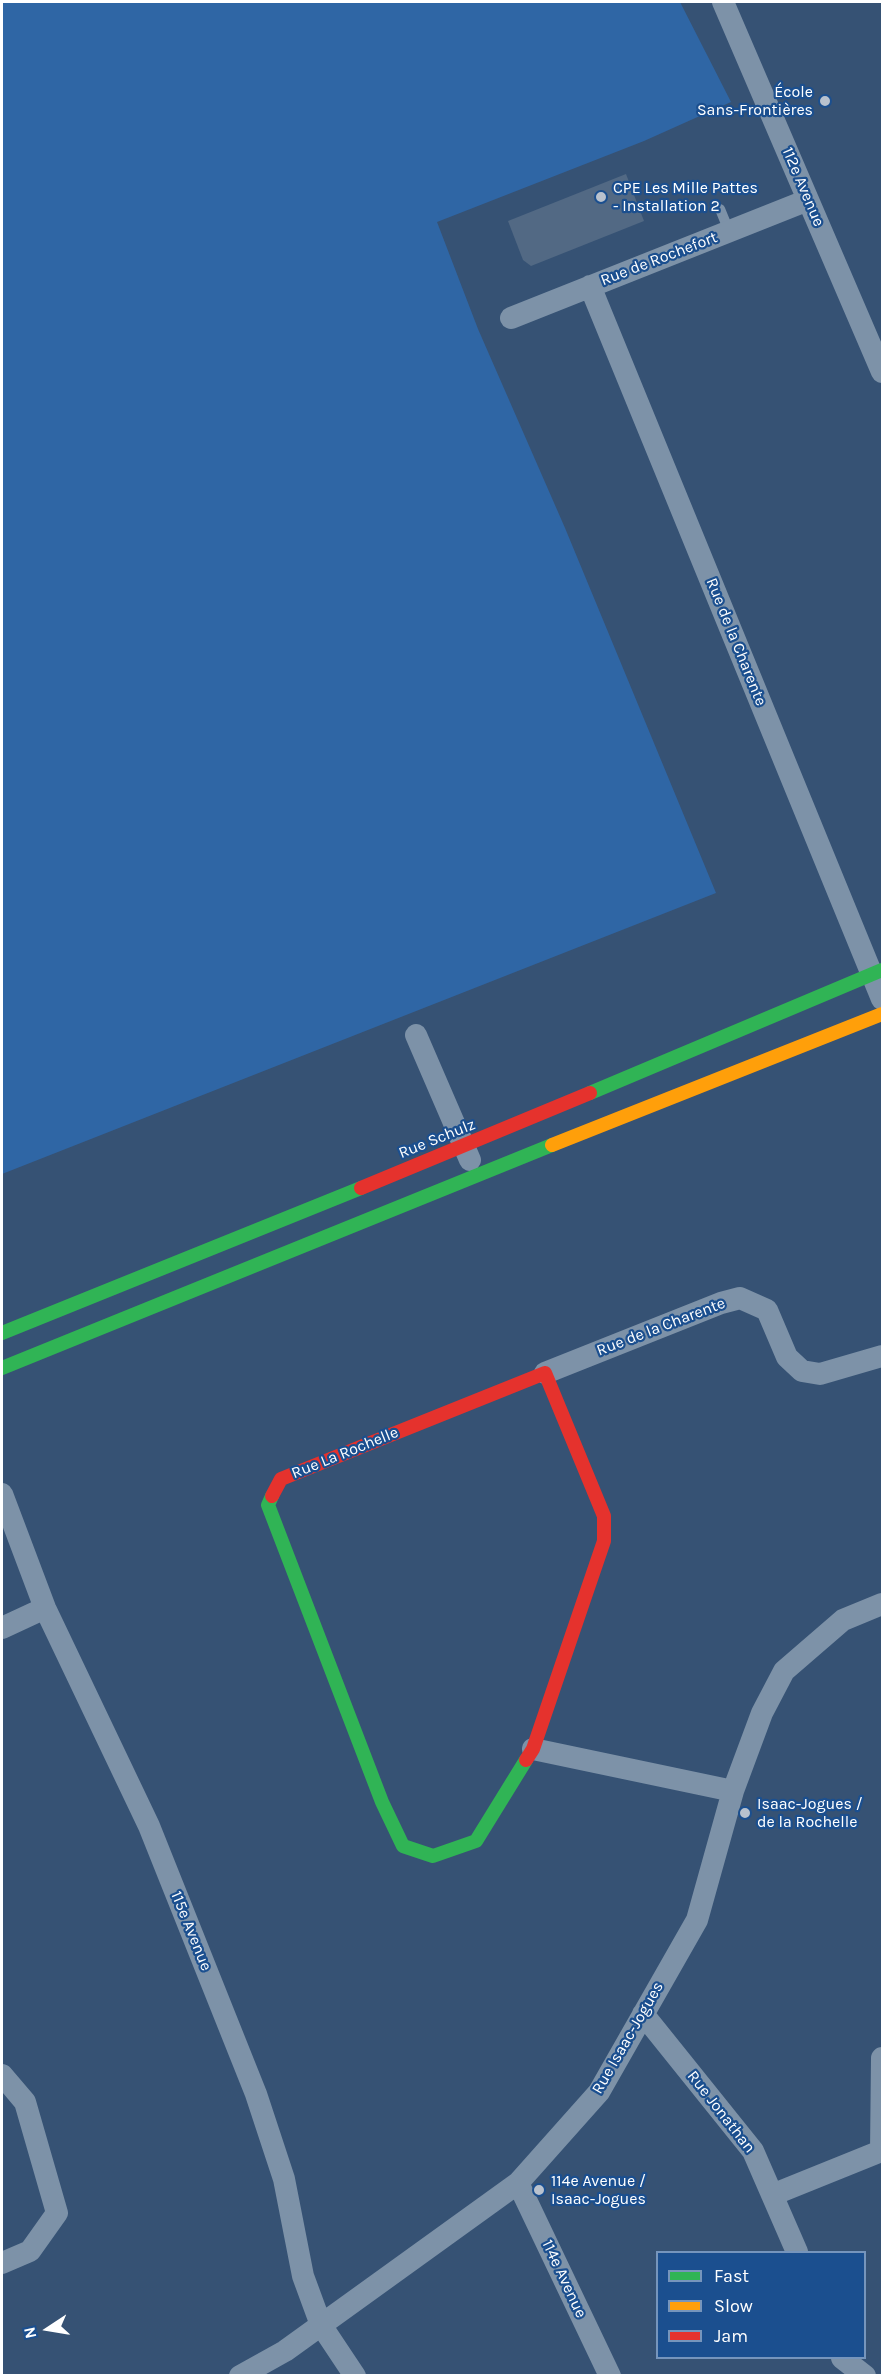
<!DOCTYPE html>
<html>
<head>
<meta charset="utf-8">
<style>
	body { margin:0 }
	#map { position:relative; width:884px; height:2377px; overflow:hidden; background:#365274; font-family:Karla,sans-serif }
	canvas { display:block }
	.frame { position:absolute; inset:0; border:3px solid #fff; pointer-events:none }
	.legend { position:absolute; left:656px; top:2251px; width:210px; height:108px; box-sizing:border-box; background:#1b4f8f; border:2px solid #7695bc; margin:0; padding:8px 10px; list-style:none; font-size:18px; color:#fff }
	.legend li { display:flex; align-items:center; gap:12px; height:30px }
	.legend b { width:30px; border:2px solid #7695bc }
	.north { position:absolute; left:18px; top:2299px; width:60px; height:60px; -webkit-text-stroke:4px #1b4f8f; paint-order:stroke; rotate:258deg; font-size:16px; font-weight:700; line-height:24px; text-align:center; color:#fff }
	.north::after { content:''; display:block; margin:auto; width:21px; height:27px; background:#fff; clip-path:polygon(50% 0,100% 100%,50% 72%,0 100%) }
</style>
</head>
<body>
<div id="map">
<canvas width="884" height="2377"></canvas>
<div class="frame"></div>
<ul class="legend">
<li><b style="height:8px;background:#30b455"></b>Fast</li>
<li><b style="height:8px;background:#ff9f0a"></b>Slow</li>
<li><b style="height:8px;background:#e5322d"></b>Jam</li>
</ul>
<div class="north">N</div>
</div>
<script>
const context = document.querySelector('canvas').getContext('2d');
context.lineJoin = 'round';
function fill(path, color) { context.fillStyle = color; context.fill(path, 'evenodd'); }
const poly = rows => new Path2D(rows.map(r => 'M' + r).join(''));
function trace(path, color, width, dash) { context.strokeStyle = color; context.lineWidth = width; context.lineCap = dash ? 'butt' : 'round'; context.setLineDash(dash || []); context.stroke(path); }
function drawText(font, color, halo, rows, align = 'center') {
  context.font = font + ' Karla,sans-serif'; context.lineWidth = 4.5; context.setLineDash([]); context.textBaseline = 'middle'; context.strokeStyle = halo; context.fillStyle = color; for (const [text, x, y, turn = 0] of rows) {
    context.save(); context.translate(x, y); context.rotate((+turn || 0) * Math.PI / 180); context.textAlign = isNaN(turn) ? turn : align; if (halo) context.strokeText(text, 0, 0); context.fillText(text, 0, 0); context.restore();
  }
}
fill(poly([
	[2,2,680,2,731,102,644,141,437,222,478,329,565,528,716,893,2,1174]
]), '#2f66a5');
fill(poly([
	[626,174,644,221,531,266,523,260,508,221]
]), '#526984');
trace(poly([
	[720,209,729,231]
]), '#7d92a8', 10);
trace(poly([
	[723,2,882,372],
	[590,286,882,999],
	[511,318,808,200],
	[416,1035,470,1160],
	[545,1373,721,1303,740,1298,767,1310,787,1357,802,1371,820,1374,882,1356],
	[2,1494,45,1608,149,1826,256,2094,284,2179,303,2276,321,2325,355,2376],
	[2,1628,45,1608],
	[533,1749,733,1791],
	[643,2014,753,2151,797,2252],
	[2,2075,25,2102,57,2213,30,2251,2,2263],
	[518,2183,610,2376],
	[772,2195,881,2151,882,2058],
	[842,2358,865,2376],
	[240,2376,285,2351,518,2183,599,2092,697,1920,733,1791,762,1713,784,1671,843,1620,882,1604]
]), '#7d92a8', 22);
trace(poly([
	[590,1093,882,970],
	[2,1333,361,1188],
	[2,1368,552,1145],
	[272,1496,268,1505,382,1802,403,1846,433,1856,476,1841,526,1760]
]), '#30b455', 14);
trace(poly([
	[552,1145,882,1014]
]), '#ff9f0a', 14);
trace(poly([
	[361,1188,590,1093],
	[272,1496,281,1479,545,1373],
	[526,1760,533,1749,604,1541,604,1516,545,1373]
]), '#e5322d', 14);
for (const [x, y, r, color] of [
	[825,101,6,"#b9c2ce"],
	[601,197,6,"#b9c2ce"],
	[745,1813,6,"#b9c2ce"],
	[539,2190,6,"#b9c2ce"]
]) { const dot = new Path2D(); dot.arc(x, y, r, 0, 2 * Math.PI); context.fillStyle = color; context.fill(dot); trace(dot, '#1b4f8f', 2); }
drawText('16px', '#fff', '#1b4f8f', [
	["École",813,92,"right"],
	["Sans-Frontières",813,110,"right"],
	["CPE Les Mille Pattes",613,188],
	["- Installation 2",613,206],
	["Isaac-Jogues /",757,1804],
	["de la Rochelle",757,1822],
	["114e Avenue /",551,2181],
	["Isaac-Jogues",551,2199]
], 'left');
drawText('16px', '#fff', '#1b4f8f', [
	["112e Avenue",803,187,67],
	["Rue de Rochefort",659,259,-21],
	["Rue de la Charente",736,642,68],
	["Rue Schulz",437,1139,-22],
	["Rue de la Charente",661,1327,-21],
	["Rue La Rochelle",345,1453,-22],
	["115e Avenue",191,1931,68],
	["Rue Isaac-Jogues",628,2038,-60],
	["Rue Jonathan",721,2112,52],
	["114e Avenue",564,2279,65]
]);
</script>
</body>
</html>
